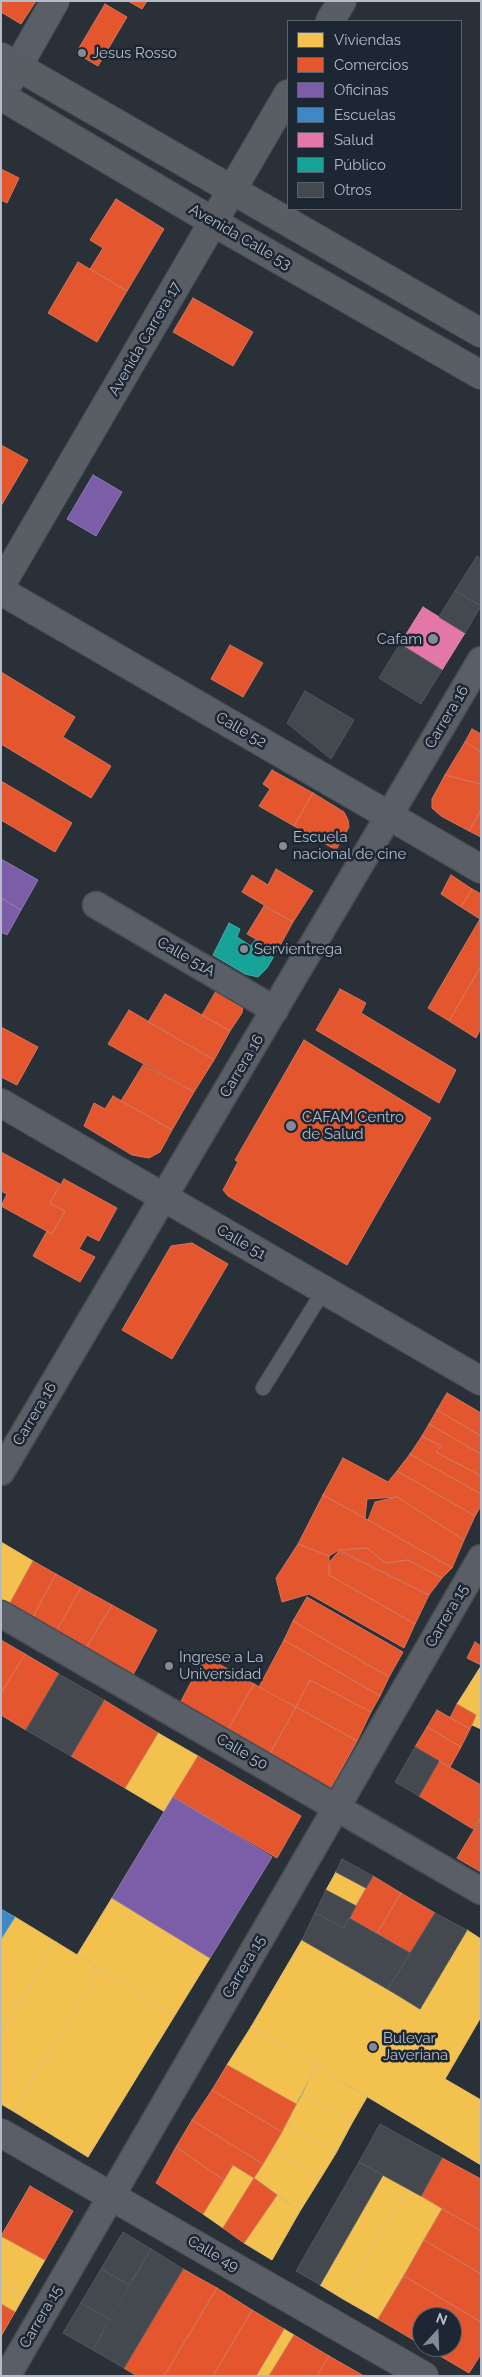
<!DOCTYPE html>
<html>
<head>
<meta charset="utf-8">
<style>
	body { margin:0 }
	#map { position:relative; width:482px; height:2377px; overflow:hidden; background:#2a3038; font-family:Raleway,sans-serif }
	canvas { display:block }
	.frame { position:absolute; inset:0; border:2px solid #b4bcc9; pointer-events:none }
	.legend { position:absolute; left:287px; top:20px; width:175px; height:190px; box-sizing:border-box; background:#1d2633; border:1px solid #59626f; margin:0; padding:6px 9px; list-style:none; font-size:15px; color:#b4bcc9 }
	.legend li { display:flex; align-items:center; gap:10px; height:25px }
	.legend b { width:25px; border:1px solid #59626f }
	.north { position:absolute; left:412px; top:2307px; width:50px; height:50px; box-sizing:border-box; background:#1d2633; border:1px solid #59626f; border-radius:50%; rotate:20deg; font-size:14px; font-weight:700; line-height:20px; text-align:center; color:#b4bcc9 }
	.north::after { content:''; display:block; margin:auto; width:18px; height:22px; background:#848b96; clip-path:polygon(50% 0,100% 100%,50% 72%,0 100%) }
</style>
</head>
<body>
<div id="map">
<canvas width="482" height="2377"></canvas>
<div class="frame"></div>
<ul class="legend">
<li><b style="height:14px;background:#f2c14e"></b>Viviendas</li>
<li><b style="height:14px;background:#e4572e"></b>Comercios</li>
<li><b style="height:14px;background:#7b5ea7"></b>Oficinas</li>
<li><b style="height:14px;background:#3f88c5"></b>Escuelas</li>
<li><b style="height:14px;background:#e377a8"></b>Salud</li>
<li><b style="height:14px;background:#17a398"></b>Público</li>
<li><b style="height:14px;background:#444950"></b>Otros</li>
</ul>
<div class="north">N</div>
</div>
<script>
const context = document.querySelector('canvas').getContext('2d');
context.lineJoin = 'round';
function fill(path, color) { context.fillStyle = color; context.fill(path, 'evenodd'); }
const poly = rows => new Path2D(rows.map(r => 'M' + r).join(''));
function trace(path, color, width, dash) { context.strokeStyle = color; context.lineWidth = width; context.lineCap = dash ? 'butt' : 'round'; context.setLineDash(dash || []); context.stroke(path); }
function drawText(font, color, halo, rows, align = 'center') {
  context.font = font + ' Raleway,sans-serif'; context.lineWidth = 5; context.setLineDash([]); context.textBaseline = 'middle'; context.strokeStyle = halo; context.fillStyle = color; for (const [text, x, y, turn = 0] of rows) {
    context.save(); context.translate(x, y); context.rotate((+turn || 0) * Math.PI / 180); context.textAlign = isNaN(turn) ? turn : align; if (halo) context.strokeText(text, 0, 0); context.fillText(text, 0, 0); context.restore();
  }
}
const homes = poly([
	[1,1542,33,1561,10,1603,1,1599,1,1542],
	[481,1666,481,1729,472,1725,476,1715,457,1704,481,1666],
	[158,1733,198,1756,165,1812,125,1788,158,1733],
	[336,1872,366,1888,356,1906,326,1890,336,1872],
	[112,1898,210,1958,175,2015,77,1955,112,1898],
	[15,1917,56,1942,1,2032,1,1939,15,1917],
	[467,1930,481,1939,481,2017,445,2079,481,2100,481,2165,251,2027,302,1940,420,2009,467,1930],
	[56,1942,100,1969,13,2111,1,2104,1,2032,56,1942],
	[100,1969,175,2015,88,2157,13,2111,100,1969],
	[251,2027,316,2066,296,2104,227,2065,251,2027],
	[316,2066,367,2097,352,2123,302,2095,316,2066],
	[302,2095,352,2123,336,2153,286,2124,302,2095],
	[286,2124,336,2153,320,2179,271,2150,286,2124],
	[271,2150,320,2179,300,2211,254,2178,271,2150],
	[233,2165,254,2178,223,2228,203,2214,233,2165],
	[383,2175,408,2188,343,2299,320,2285,383,2175],
	[408,2188,442,2209,378,2319,343,2299,408,2188],
	[277,2195,300,2211,272,2260,244,2243,277,2195],
	[1,2236,45,2260,24,2296,1,2284,1,2236],
	[1,2284,24,2296,15,2312,1,2304,1,2284],
	[1,2317,9,2322,1,2336,1,2317],
	[284,2329,294,2335,269,2376,256,2376,284,2329]
]);
fill(homes, '#f2c14e');
trace(homes, '#dfc073', 1);
const shops = poly([
	[1,1,36,1,21,24,1,12,1,1],
	[128,1,147,1,142,9,128,1],
	[105,4,127,17,98,66,76,53,105,4],
	[1,169,19,178,7,203,1,200,1,169],
	[116,199,164,229,127,291,90,269,103,248,90,240,116,199],
	[78,262,127,291,97,342,48,313,78,262],
	[193,298,253,332,233,366,173,332,193,298],
	[1,445,28,460,1,506,1,445],
	[230,645,263,663,243,697,211,679,230,645],
	[1,672,75,717,63,737,111,766,91,798,1,744,1,672],
	[472,729,481,734,481,752,465,742,472,729],
	[465,742,481,752,481,784,445,775,465,742],
	[272,770,313,793,294,826,259,806,270,789,263,784,272,770],
	[445,775,481,784,481,810,469,831,441,816,432,808,432,799,445,775],
	[1,781,72,823,55,852,1,820,1,781],
	[313,793,344,812,348,820,349,827,336,850,294,826,313,793],
	[481,810,481,837,469,831,481,810],
	[276,869,313,891,293,922,242,892,252,875,268,885,276,869],
	[451,875,472,889,461,907,441,894,451,875],
	[472,889,481,894,480,919,461,907,472,889],
	[264,906,293,922,277,951,247,934,264,906],
	[480,919,481,966,449,1021,428,1008,480,919],
	[481,966,481,1028,476,1038,449,1021,481,966],
	[219,986,243,1003,242,1013,230,1031,202,1015,219,986],
	[340,989,366,1003,361,1013,456,1070,439,1103,316,1030,340,989],
	[165,994,230,1031,214,1060,148,1022,165,994],
	[129,1010,214,1060,194,1092,108,1044,129,1010],
	[1,1027,38,1047,17,1085,1,1077,1,1027],
	[304,1040,431,1118,347,1265,228,1196,223,1190,238,1162,235,1160,304,1040],
	[143,1065,194,1092,172,1130,121,1101,143,1065],
	[113,1096,172,1130,160,1152,149,1158,132,1155,84,1126,94,1103,105,1109,113,1096],
	[1,1152,60,1184,50,1203,65,1211,52,1234,1,1206,7,1194,1,1191,1,1152],
	[64,1179,117,1208,99,1241,87,1235,79,1249,95,1257,80,1282,33,1256,47,1231,52,1234,65,1211,50,1203,64,1179],
	[192,1243,228,1264,172,1359,122,1330,171,1246,192,1243],
	[447,1393,481,1413,481,1436,437,1410,447,1393],
	[437,1410,481,1436,481,1454,429,1424,437,1410],
	[429,1424,481,1454,481,1476,436,1452,441,1446,422,1436,429,1424],
	[422,1436,441,1446,436,1452,481,1476,481,1494,410,1454,422,1436],
	[410,1454,481,1494,481,1506,475,1516,397,1471,410,1454],
	[343,1458,388,1482,397,1471,475,1516,464,1540,397,1497,367,1499,365,1518,323,1495,343,1458],
	[323,1495,368,1520,452,1568,442,1578,408,1560,386,1563,367,1548,339,1550,329,1556,298,1544,323,1495],
	[397,1497,464,1540,452,1568,368,1520,375,1502,397,1497],
	[298,1544,329,1556,329,1575,415,1624,404,1648,309,1594,282,1602,276,1578,298,1544],
	[367,1548,386,1563,408,1560,442,1578,429,1595,339,1550,367,1548],
	[339,1551,429,1595,415,1624,329,1575,330,1561,339,1551],
	[33,1561,56,1574,33,1617,10,1603,33,1561],
	[56,1574,81,1588,56,1631,33,1617,56,1574],
	[81,1588,112,1605,86,1648,56,1631,81,1588],
	[307,1597,403,1652,389,1677,293,1621,307,1597],
	[112,1605,157,1630,133,1675,86,1648,112,1605],
	[293,1621,389,1677,380,1696,284,1640,293,1621],
	[1,1640,25,1654,1,1693,1,1640],
	[284,1640,380,1696,371,1712,310,1680,296,1707,259,1687,284,1640],
	[475,1642,481,1646,481,1665,467,1658,475,1642],
	[25,1654,59,1674,26,1730,1,1715,1,1693,25,1654],
	[205,1656,254,1684,227,1731,180,1703,205,1656],
	[310,1680,371,1712,357,1741,296,1707,310,1680],
	[254,1684,296,1707,269,1755,227,1731,254,1684],
	[104,1700,158,1733,125,1788,71,1756,104,1700],
	[457,1704,476,1715,470,1729,450,1718,457,1704],
	[296,1707,357,1741,330,1790,269,1755,296,1707],
	[437,1710,470,1729,461,1747,427,1727,437,1710],
	[427,1727,461,1747,450,1767,415,1747,427,1727],
	[198,1756,301,1816,277,1858,173,1797,198,1756],
	[439,1761,481,1785,481,1817,473,1829,419,1796,439,1761],
	[481,1818,481,1872,457,1858,481,1818],
	[373,1876,401,1893,377,1933,349,1918,373,1876],
	[401,1893,435,1913,410,1953,377,1933,401,1893],
	[227,2065,296,2104,282,2132,212,2090,227,2065],
	[212,2090,282,2132,263,2164,192,2120,212,2090],
	[192,2120,263,2164,254,2178,233,2165,224,2180,176,2147,192,2120],
	[176,2147,224,2180,203,2214,156,2183,176,2147],
	[442,2158,481,2179,481,2231,421,2196,442,2158],
	[254,2178,277,2195,244,2243,223,2228,254,2178],
	[30,2186,73,2211,45,2260,1,2236,30,2186],
	[442,2209,481,2231,481,2274,424,2240,442,2209],
	[424,2240,481,2274,481,2322,404,2276,424,2240],
	[183,2269,217,2288,164,2376,137,2376,124,2368,183,2269],
	[404,2276,481,2322,481,2354,469,2373,425,2347,452,2347,452,2317,422,2317,422,2345,378,2319,404,2276],
	[217,2288,252,2310,213,2376,164,2376,217,2288],
	[1,2304,15,2312,1,2336,1,2304],
	[252,2310,284,2329,256,2376,213,2376,252,2310],
	[294,2335,329,2356,317,2376,269,2376,294,2335],
	[329,2356,364,2376,317,2376,329,2356]
]);
fill(shops, '#e4572e');
trace(shops, '#d6755c', 1);
const offices = poly([
	[93,475,122,492,96,536,67,519,93,475],
	[1,859,38,880,21,910,1,898,1,859],
	[1,898,21,910,7,935,1,932,1,898],
	[173,1797,272,1857,210,1958,112,1898,173,1797]
]);
fill(offices, '#7b5ea7');
trace(offices, '#8c7ab1', 1);
const schools = poly([
	[1,1909,15,1917,1,1939,1,1909]
]);
fill(schools, '#3f88c5');
trace(schools, '#6298c6', 1);
const health = poly([
	[423,607,465,633,442,670,400,644,423,607]
]);
fill(health, '#e377a8');
trace(health, '#d58cb2', 1);
const public = poly([
	[229,923,240,929,237,937,251,946,255,940,277,951,267,968,258,977,245,974,213,955,229,923]
]);
fill(public, '#17a398');
trace(public, '#46aaa7', 1);
const building = poly([
	[477,556,481,559,481,606,455,591,477,556],
	[455,591,481,606,465,633,439,617,455,591],
	[400,644,442,670,421,704,379,678,400,644],
	[305,691,354,720,331,759,287,723,305,691],
	[59,1674,104,1700,71,1756,26,1730,59,1674],
	[415,1747,439,1761,419,1796,395,1782,415,1747],
	[342,1859,373,1876,366,1888,336,1872,342,1859],
	[326,1890,356,1906,344,1928,315,1913,326,1890],
	[315,1913,344,1928,349,1918,410,1953,388,1989,302,1940,315,1913],
	[435,1913,467,1930,420,2009,388,1989,435,1913],
	[380,2124,442,2158,421,2196,359,2162,380,2124],
	[359,2162,383,2175,320,2285,296,2271,359,2162],
	[123,2232,151,2249,129,2285,101,2269,123,2232],
	[151,2249,183,2269,124,2368,93,2350,151,2249],
	[101,2269,129,2285,109,2319,81,2303,101,2269],
	[81,2303,109,2319,93,2350,63,2333,81,2303]
]);
fill(building, '#444950');
trace(building, '#52575f', 1);
const service = poly([
	[263,1388,324,1290]
]);
const minor = poly([
	[96,905,275,1010],
	[1,1472,481,660],
	[1,1614,481,1891],
	[7,2376,481,1558]
]);
const tertiary = poly([
	[1,96,55,1],
	[1,591,481,869],
	[1,1103,481,1381],
	[1,2133,424,2376]
]);
const secondary = poly([
	[330,21,342,1],
	[1,57,481,333],
	[1,96,234,234,481,375],
	[1,585,288,94]
]);
trace(service, '#484c53', 16);
trace(minor, '#484c53', 29);
trace(tertiary, '#484c53', 30);
trace(secondary, '#484c53', 30);
trace(service, '#5a5e66', 14);
trace(minor, '#5a5e66', 26);
trace(tertiary, '#5a5e66', 28);
trace(secondary, '#595d64', 28);
for (const [x, y, r, color] of [
	[82,53,5,"#848b96"],
	[433,639,6,"#848b96"],
	[283,846,5,"#848b96"],
	[244,949,5,"#848b96"],
	[291,1126,6,"#848b96"],
	[169,1666,5,"#848b96"],
	[373,2047,5,"#848b96"]
]) { const dot = new Path2D(); dot.arc(x, y, r, 0, 2 * Math.PI); context.fillStyle = color; context.fill(dot); trace(dot, '#1d2633', 2); }
drawText('15px', '#b4bcc9', '#1d2633', [
	["Jesus Rosso",92,53],
	["Cafam",422,639,"right"],
	["Escuela",293,837],
	["nacional de cine",293,854],
	["Servientrega",254,949],
	["CAFAM Centro",302,1117],
	["de Salud",302,1134],
	["Ingrese a La",179,1657],
	["Universidad",179,1674],
	["Bulevar",383,2038],
	["Javeriana",383,2055]
], 'left');
drawText('15px', '#b4bcc9', '#1d2633', [
	["Avenida Calle 53",240,237,30],
	["Avenida Carrera 17",145,339,-60],
	["Carrera 16",447,717,-59],
	["Calle 52",241,730,30],
	["Calle 51A",186,957,30],
	["Carrera 16",242,1066,-59],
	["Calle 51",241,1242,30],
	["Carrera 16",35,1414,-59],
	["Carrera 15",447,1616,-60],
	["Calle 50",242,1752,30],
	["Carrera 15",244,1967,-60],
	["Calle 49",213,2254,30],
	["Carrera 15",41,2317,-60]
]);
</script>
</body>
</html>
